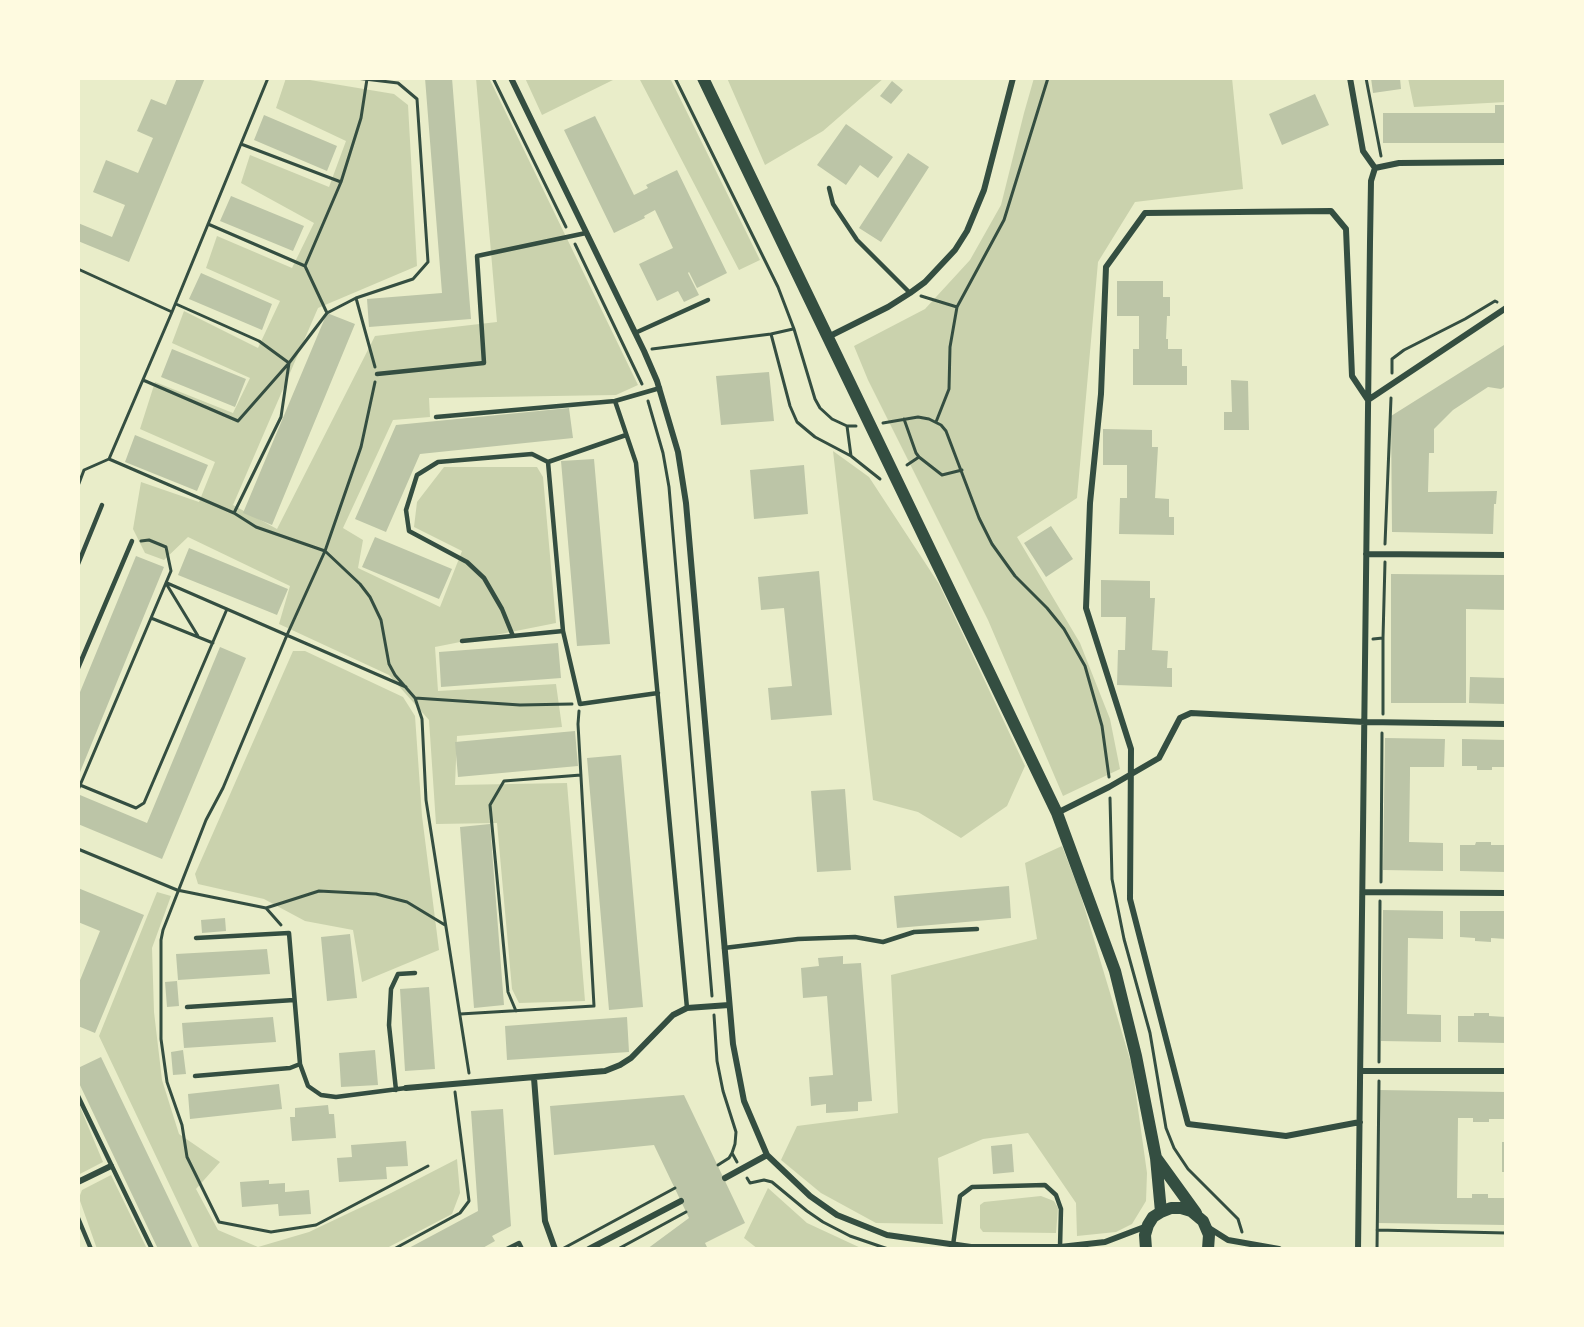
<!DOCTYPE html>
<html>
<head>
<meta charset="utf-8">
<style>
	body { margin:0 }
	#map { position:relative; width:1584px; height:1327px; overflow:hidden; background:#e9edc9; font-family:Quicksand,sans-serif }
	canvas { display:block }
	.frame { position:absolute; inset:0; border:80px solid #fefae0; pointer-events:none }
</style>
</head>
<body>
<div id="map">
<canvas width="1584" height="1327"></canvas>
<div class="frame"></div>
</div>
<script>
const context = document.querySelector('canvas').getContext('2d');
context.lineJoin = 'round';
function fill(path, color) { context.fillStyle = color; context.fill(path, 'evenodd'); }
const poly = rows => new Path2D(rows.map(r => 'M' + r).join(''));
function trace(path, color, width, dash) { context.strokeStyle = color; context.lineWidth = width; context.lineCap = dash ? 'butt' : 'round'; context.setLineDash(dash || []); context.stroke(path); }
fill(poly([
	[286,78,298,78,394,94,408,105,417,266,318,308,233,505,277,529,375,336,497,322,476,78,489,78,638,385,616,395,429,398,430,417,393,420,343,528,363,540,358,568,440,607,462,551,414,527,417,502,444,467,537,467,543,477,556,623,435,647,438,691,556,684,562,727,457,736,455,785,567,783,585,1001,519,1003,512,989,497,823,436,824,429,720,389,675,279,624,290,586,188,537,164,560,145,553,133,529,141,482,199,502,215,462,140,429,155,382,233,413,250,378,172,343,184,311,258,348,280,301,206,268,217,236,292,268,314,223,241,183,250,155,329,187,346,141,276,108],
	[525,78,617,78,542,115],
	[639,78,670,78,760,260,739,270],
	[727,78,884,78,823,131,765,165],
	[1034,78,1232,78,1243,189,1135,202,1098,262,1077,498,1017,537,1080,643,1110,719,1120,769,1063,796,988,620,868,380,854,346,925,309,970,260,1001,205,1024,113],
	[1408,78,1506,78,1506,102,1414,107],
	[833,451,869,477,939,584,1025,766,1007,806,961,838,918,812,873,800],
	[293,651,305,651,403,697,415,716,422,816,439,950,362,982,353,930,305,921,264,899,198,884,195,874],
	[1062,846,1080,893,1132,1066,1147,1173,1146,1201,1132,1224,1116,1232,1077,1236,1076,1203,1028,1133,983,1139,938,1158,943,1224,876,1223,821,1193,781,1160,797,1126,898,1113,891,975,1037,939,1025,863],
	[157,892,171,896,152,948,154,1012,162,1080,179,1134,220,1162,196,1189,218,1230,258,1247,309,1232,391,1193,457,1159,460,1193,452,1214,385,1249,200,1249,99,1036],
	[78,1102,103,1162,78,1175],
	[111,1175,147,1249,97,1249,79,1198,82,1190],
	[768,1188,807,1223,863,1249,758,1249,744,1238],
	[1041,1196,1054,1201,1058,1208,1056,1233,983,1232,980,1228,980,1205,984,1202]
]), '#cad2ad');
fill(poly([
	[177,78,205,78,129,262,78,241,78,223,112,237,125,205,93,192,106,160,138,173,153,138,137,131,151,99,166,105],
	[425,78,452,78,471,319,369,327,367,299,442,293],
	[1371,78,1400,78,1401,89,1373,93],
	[892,81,903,90,891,104,880,96],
	[1315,94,1329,125,1282,145,1269,114],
	[1495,105,1506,105,1506,143,1383,143,1383,113,1495,113],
	[264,115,337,146,327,171,254,140],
	[595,116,634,195,648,188,646,185,677,170,727,273,697,288,689,272,688,273,699,295,684,302,678,291,657,301,639,264,673,248,655,210,644,216,645,218,614,233,564,130],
	[846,124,893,157,878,178,860,165,846,185,817,165],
	[908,153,929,167,881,242,859,228],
	[231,196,304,226,293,251,220,221],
	[201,273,272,304,262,330,189,299],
	[1117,281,1163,281,1163,297,1170,297,1170,316,1167,316,1166,339,1168,339,1168,349,1182,349,1182,366,1187,366,1187,385,1133,385,1133,349,1139,349,1139,316,1117,316],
	[327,313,355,324,272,525,243,513],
	[1504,345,1506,386,1501,389,1488,387,1453,410,1434,429,1434,453,1429,453,1428,492,1497,491,1496,504,1494,504,1493,534,1392,532,1391,416],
	[172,349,246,379,235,407,161,377],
	[769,372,774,421,721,425,716,376],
	[1231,380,1248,381,1249,430,1224,430,1224,412,1232,412],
	[569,408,573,438,420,454,386,532,355,519,396,425],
	[1103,429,1152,430,1152,447,1158,447,1155,498,1169,499,1169,517,1174,517,1174,535,1119,534,1120,498,1127,498,1127,465,1103,465],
	[135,435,208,465,197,491,125,462],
	[594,459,610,644,577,646,561,461],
	[804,465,808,514,754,519,750,470],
	[1051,526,1073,559,1046,577,1024,543],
	[375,537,452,569,439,599,362,567],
	[189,548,288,589,277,615,178,575],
	[136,556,164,567,78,777,78,697],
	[819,571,832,715,771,720,768,688,792,686,784,608,761,610,758,577],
	[1391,574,1506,575,1506,610,1466,609,1466,703,1391,703],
	[1101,580,1150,581,1150,598,1155,598,1152,650,1168,651,1167,668,1172,668,1172,687,1117,685,1118,650,1125,650,1126,617,1101,617],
	[558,643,561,678,441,687,439,652],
	[220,647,246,658,162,859,78,824,78,801,80,795,147,823],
	[1470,677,1506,678,1506,704,1469,703],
	[575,731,578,766,458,777,455,742],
	[1385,738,1445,739,1444,767,1410,767,1410,775,1409,842,1443,843,1443,871,1383,870],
	[1462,739,1506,740,1506,767,1492,767,1492,770,1477,770,1477,766,1462,766],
	[621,755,643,1007,609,1010,587,758],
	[845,789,851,870,817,872,811,791],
	[490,824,504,1005,474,1008,460,827],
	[1476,842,1491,842,1491,845,1506,845,1506,872,1460,871,1460,845,1475,845],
	[1009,886,1011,918,897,928,894,896],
	[78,888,144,915,95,1033,78,1026,78,985,100,931,78,922],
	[1383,910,1443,911,1443,939,1408,938,1407,1014,1441,1015,1441,1042,1381,1041],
	[1460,911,1506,911,1506,939,1491,938,1491,942,1475,941,1475,938,1460,937],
	[225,918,226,931,202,933,201,920],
	[350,934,357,998,327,1001,321,937],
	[267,949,270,974,178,980,176,954],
	[843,956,843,964,861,963,872,1101,858,1102,858,1111,826,1113,826,1104,811,1106,809,1077,833,1075,827,996,803,998,801,968,819,966,818,958],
	[177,981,179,1006,167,1007,165,982],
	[429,987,435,1069,405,1071,400,989],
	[1474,1013,1489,1013,1489,1016,1506,1017,1506,1043,1458,1042,1458,1016,1474,1016],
	[273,1017,276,1042,184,1048,182,1023],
	[627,1017,629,1052,507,1060,505,1026],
	[183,1050,186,1074,173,1075,171,1052],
	[375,1050,378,1085,341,1087,339,1053],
	[101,1057,193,1249,158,1249,78,1081,78,1068],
	[279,1084,282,1109,190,1119,188,1094],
	[1379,1090,1506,1092,1506,1119,1489,1119,1489,1122,1473,1122,1473,1118,1458,1118,1457,1198,1472,1198,1472,1194,1488,1194,1488,1198,1506,1198,1506,1225,1378,1223],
	[684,1095,745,1223,705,1243,708,1249,647,1249,689,1218,654,1145,554,1155,550,1106],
	[328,1105,329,1114,334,1114,336,1138,292,1141,290,1117,295,1117,295,1108],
	[503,1109,511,1226,492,1236,495,1241,481,1249,407,1249,478,1211,471,1111],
	[406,1141,408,1166,386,1167,387,1179,339,1182,337,1158,352,1157,351,1145],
	[1502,1142,1506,1142,1506,1172,1502,1172],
	[1012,1144,1014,1172,993,1174,991,1146],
	[269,1180,269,1184,285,1183,285,1192,309,1190,311,1214,279,1216,278,1204,242,1207,240,1182]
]), '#bcc5a7');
trace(poly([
	[356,78,398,83,417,99,428,262,413,279,356,298],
	[493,78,566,227],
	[675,78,778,287,794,329,815,399,820,408,832,419,847,426,856,426],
	[1366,78,1381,156],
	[241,144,341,182],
	[208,224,305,266],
	[575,244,642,384],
	[78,269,172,312],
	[921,296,957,307],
	[327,313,305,266,341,182,361,118,367,79],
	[771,334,790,406,797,422,815,437,851,456,880,479],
	[652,349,771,334,793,329],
	[1392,373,1392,359,1404,350,1465,319,1495,301,1497,302],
	[143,380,238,421,289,363,259,341,176,304],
	[375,382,361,447,325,551,287,635,223,788,206,820,163,930,161,940,161,1039,167,1082,182,1125,187,1157,219,1222,271,1232,316,1225,428,1166],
	[648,401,663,453,669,487,712,996],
	[904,419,916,453,919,457,942,475,962,470],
	[936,422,949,389,950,347,957,307,1004,220,1048,78],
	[883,423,918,417,929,419,941,425,946,431,979,518,992,544,1015,576,1047,608,1064,629,1085,666,1102,726,1109,777],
	[847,426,851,456],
	[109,459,172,312,268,78],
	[907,465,919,457],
	[78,486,84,470,109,459,234,513,256,527,325,551,360,584,370,597,381,620,389,664,395,675,415,698,422,719,426,800,469,1073],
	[234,513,281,417,289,363,327,313,356,298,375,367],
	[1385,544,1391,398],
	[167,583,406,687],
	[167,585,198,636],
	[151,618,213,643],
	[1383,638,1385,562],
	[1373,639,1383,638,1383,714],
	[415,698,520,705,572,704],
	[80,785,136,808,144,803,227,609],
	[78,790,171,571,166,547,149,540,141,541],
	[1110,798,1112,879,1124,939,1150,1033,1166,1128,1174,1148,1188,1169,1238,1219,1242,1232],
	[78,849,177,890,266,908,319,891,376,894,407,902,445,925],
	[1381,882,1382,733],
	[266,908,281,925],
	[516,1011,508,992,490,805,504,781,581,775],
	[460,1014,594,1006,578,724,579,711],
	[714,1015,717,1061,723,1091,736,1132,735,1144,732,1153,737,1162],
	[1379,1062,1380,901],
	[718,1165,729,1158,732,1153],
	[747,1178,750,1183,764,1180,772,1182,807,1211,823,1222,850,1236,888,1249],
	[1377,1230,1506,1233],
	[564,1248,675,1188],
	[394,1249,460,1213,469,1201,455,1092],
	[618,1249,686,1212],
	[1377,1249,1379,1081]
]), '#344e41', 3);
trace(poly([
	[829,188,833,204,857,240,910,293],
	[635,333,708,300],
	[377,374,484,363,477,256,586,233],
	[615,401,660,388],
	[436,417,615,401,636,463,687,1008],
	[78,564,102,505],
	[563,631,548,462,626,435],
	[513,636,502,609,484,578,467,562,409,531,406,510,417,475,438,462,532,454,548,462],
	[462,641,563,631,580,704,658,693],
	[78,668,132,541],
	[196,938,289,933,300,1064,308,1086,321,1095,336,1097,406,1088],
	[724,948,798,939,855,937,883,942,914,932,977,929],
	[187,1007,294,1000],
	[195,1076,290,1068,300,1064],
	[396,1090,389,1025,391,989,398,974,415,973],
	[78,1096,152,1249],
	[78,1218,91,1249],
	[953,1245,960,1196,972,1187,1045,1185,1056,1195,1061,1209,1060,1247],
	[507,1249,519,1243,522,1249]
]), '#344e41', 4.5);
trace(poly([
	[511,78,644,351,657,381,678,452,686,503,733,1044,744,1101,767,1155,810,1196,837,1215,887,1235,971,1247,1060,1247,1105,1242,1147,1226],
	[1350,78,1363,151,1375,168,1399,163,1506,162],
	[828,337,888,307,910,293,925,282,955,250,967,231,984,190,1013,78],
	[1366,554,1506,555],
	[1057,813,1109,787,1159,758,1180,718,1191,713,1365,722,1506,724],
	[1363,892,1506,893],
	[1361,1071,1506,1071],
	[534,1078,545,1221,555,1249],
	[406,1088,605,1071,620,1065,631,1058,673,1015,687,1008,729,1005],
	[1360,1122,1286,1136,1188,1124,1130,899,1131,749,1086,608,1090,503,1101,394,1106,267,1145,213,1331,211,1346,229,1352,376,1368,400,1506,308],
	[725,1178,767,1155],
	[78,1182,111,1166],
	[1209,1228,1228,1240,1279,1249],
	[589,1249,681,1201],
	[1358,1249,1370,242,1371,181,1375,168]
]), '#344e41', 6);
trace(poly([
	[703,78,1057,813,1115,971,1136,1056,1156,1158,1161,1212],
	[1157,1159,1196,1213],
	[1146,1249,1145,1235,1148,1225,1153,1217,1161,1212,1171,1208,1181,1208,1191,1211,1203,1221,1209,1235,1208,1249]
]), '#344e41', 12);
</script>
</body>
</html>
